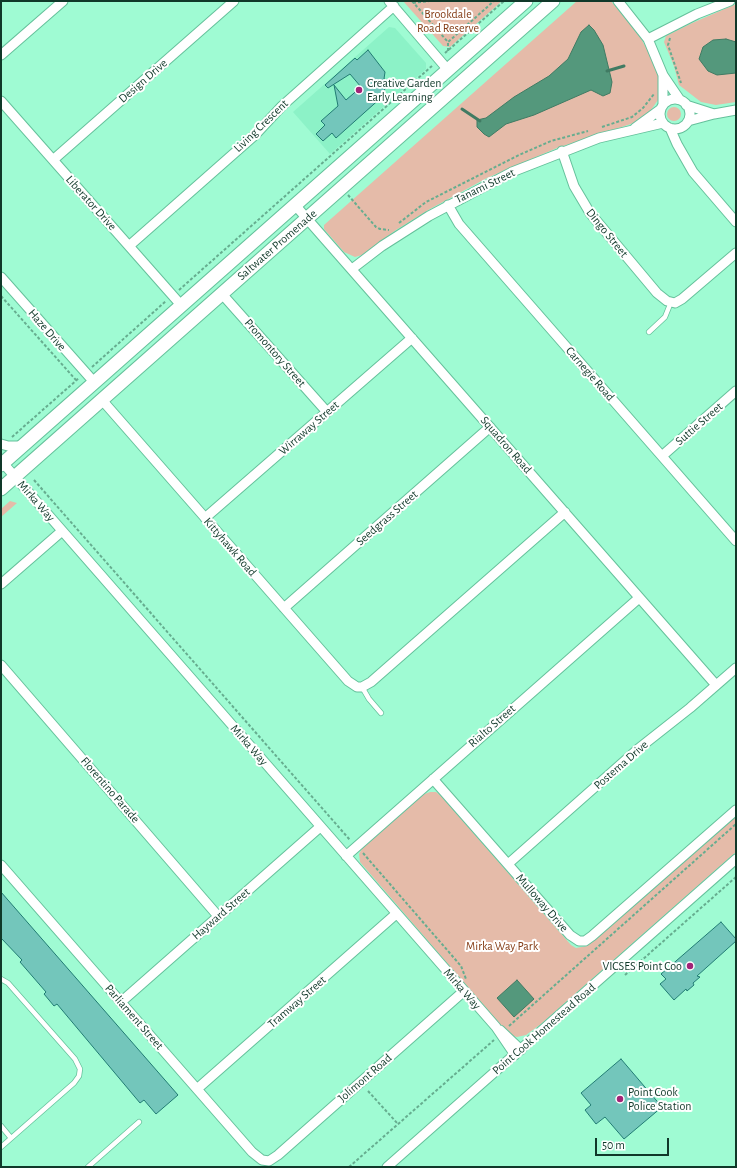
<!DOCTYPE html>
<html>
<head>
<meta charset="utf-8">
<style>
	body { margin:0 }
	#map { position:relative; width:737px; height:1168px; overflow:hidden; background:#9ffbd3; font-family:"Alegreya Sans",sans-serif }
	canvas { display:block }
	.frame { position:absolute; inset:0; border:2px solid #103829; pointer-events:none }
	.scale { position:absolute; left:595px; top:1138px; width:74px; height:18px; box-sizing:border-box; border:2px solid #103829; border-top:0; padding-left:5px; font-size:12px; line-height:14px; white-space:nowrap; color:#103829; -webkit-text-stroke:3px #fff; paint-order:stroke }
</style>
</head>
<body>
<div id="map">
<canvas width="737" height="1168"></canvas>
<div class="frame"></div>
<div class="scale">50 m</div>
</div>
<script>
const context = document.querySelector('canvas').getContext('2d');
context.lineJoin = 'round';
function fill(path, color) { context.fillStyle = color; context.fill(path, 'evenodd'); }
const poly = rows => new Path2D(rows.map(r => 'M' + r).join(''));
function trace(path, color, width, dash) { context.strokeStyle = color; context.lineWidth = width; context.lineCap = dash ? 'butt' : 'round'; context.setLineDash(dash || []); context.stroke(path); }
function drawText(font, color, halo, rows, align = 'center') {
  context.font = font + ' "Alegreya Sans",sans-serif'; context.lineWidth = 4; context.setLineDash([]); context.textBaseline = 'middle'; context.strokeStyle = halo; context.fillStyle = color; for (const [text, x, y, turn = 0] of rows) {
    context.save(); context.translate(x, y); context.rotate((+turn || 0) * Math.PI / 180); context.textAlign = isNaN(turn) ? turn : align; if (halo) context.strokeText(text, 0, 0); context.fillText(text, 0, 0); context.restore();
  }
}
fill(poly([
	[389,27,395,28,426,63,426,69,330,154,293,112]
]), '#8cf2c7');
fill(poly([
	[403,1,502,1,450,47,443,46],
	[577,1,611,1,638,33,649,53,658,75,660,94,658,100,651,110,637,122,557,148,487,178,430,209,396,230,362,255,355,257,344,252,324,229,324,225],
	[736,4,736,102,716,105,701,102,679,85,674,66,664,42,666,36,690,24],
	'667 114a7 7 0 1 1 14 0a7 7 0 1 1-14 0Z',
	[10,501,17,503,1,517,1,509],
	[430,792,436,792,442,797,571,945,576,948,587,946,736,815,736,852,541,1024,526,1035,517,1037,513,1036,503,1028,360,862,359,854,363,847,422,795]
]), '#e5bba9');
const water = poly([
	[589,25,594,30,603,45,612,82,610,93,603,96,591,90,534,115,506,124,489,137,484,134,477,127,477,120,486,118,514,97,549,76,568,59,581,32,589,25],
	[726,39,736,42,736,73,717,75,708,71,699,59,703,47,713,40,726,39],
	[517,980,534,999,514,1017,497,998,517,980]
]);
fill(water, '#54987c');
trace(water, '#407b63', 1);
trace(poly([
	[607,71,624,66],
	[462,109,480,121]
]), '#407b63', 3);
const building = poly([
	[368,50,385,72,384,79,387,80,383,96,336,138,332,133,323,141,316,134,325,125,321,121,338,106,334,85,346,100,361,87,350,74,328,88,325,85,355,58,357,60,368,50],
	[1,892,178,1095,156,1114,144,1100,140,1103,57,1004,54,1006,44,994,46,992,20,962,22,960,1,938,1,892],
	[721,922,736,939,736,941,697,976,700,977,693,983,694,985,687,991,686,989,674,1000,660,984,666,979,661,974,721,922],
	[621,1059,662,1107,624,1139,605,1117,596,1124,585,1110,591,1105,581,1093,621,1059]
]);
fill(building, '#73c6bb');
trace(building, '#217c73', 1);
const lane = poly([
	[649,332,665,317,671,302],
	[362,687,369,699,381,713],
	[1,979,8,983,75,1059,80,1069,79,1076,74,1083,1,1147],
	[1,1126,11,1138],
	[88,1167,139,1122]
]);
const street = poly([
	[389,1,448,70],
	[618,1,648,39,663,75,680,100],
	[648,39,697,14,730,1],
	[1,55,63,1],
	'660 114a15 15 0 1 1 30 0a15 15 0 1 1-30 0Z',
	[1,101,181,305],
	[663,105,663,75],
	[686,105,714,114],
	[688,121,714,114,736,110],
	[635,128,661,109],
	[670,128,677,144,693,172,736,222],
	[562,151,574,186,590,213,657,293,667,301,675,303,682,299,736,253],
	[53,160,234,1],
	[295,205,716,685],
	[448,205,459,224,736,541],
	[129,246,256,134,282,106,394,6],
	[352,269,382,246,429,216,512,172,599,138,663,123],
	[1,277,94,382],
	[222,294,327,412],
	[102,400,348,681,357,687,362,687,371,682,565,512],
	[1,444,8,446,22,446],
	[662,456,736,391],
	[3,463,496,1027,515,1055],
	[205,518,412,338],
	[1,584,62,531],
	[284,608,490,427],
	[1,665,218,916],
	[433,779,570,935,579,941,585,941,592,936,736,810],
	[346,856,639,598],
	[508,864,638,749,690,708,736,668],
	[1,865,252,1152,262,1160,269,1161,278,1155,464,991],
	[121,1002,320,827],
	[500,1030,521,1050],
	[197,1089,396,914],
	[387,1167,736,859]
]);
const secondary = poly([
	[1,465,526,1],
	[1,489,553,1]
]);
trace(lane, '#65c19b', 6);
trace(street, '#65c19b', 11);
trace(secondary, '#65c19b', 15);
trace(poly([
	[412,1,448,42,494,1],
	[413,3,429,1],
	[670,38,668,45,681,83],
	[448,51,448,42],
	[445,53,504,1],
	[602,127,632,117,643,108,654,94],
	[348,195,376,227,380,229,389,230],
	[399,223,426,202,519,155,551,141,588,131],
	[179,290,433,65],
	[1,296,76,380],
	[92,367,166,301],
	[12,437,79,378],
	[34,480,350,840],
	[363,853,461,966,466,979],
	[625,975,736,877],
	[509,1026,736,824],
	[368,1091,398,1124],
	[349,1167,494,1040]
]), '#66ad8f', 2, [3, 2]);
trace(lane, '#fff', 4.5);
trace(street, '#fff', 9);
trace(secondary, '#fff', 13);
for (const [x, y, r, color] of [
	[359,90,4,"#a12477"],
	[690,966,4,"#a12477"],
	[620,1099,4,"#a12477"]
]) { const dot = new Path2D(); dot.arc(x, y, r, 0, 2 * Math.PI); context.fillStyle = color; context.fill(dot); trace(dot, '#fff', 1.5); }
drawText('12px', '#833a13', '#fff', [
	["Brookdale",448,14],
	["Road Reserve",448,28],
	["Mirka Way Park",502,946]
]);
drawText('12px', '#103829', '#fff', [
	["Design Drive",143,81,-41],
	["Living Crescent",261,126,-44],
	["Tanami Street",485,186,-26],
	["Liberator Drive",91,203,48],
	["Dingo Street",607,233,51],
	["Saltwater Promenade",277,245,-41],
	["Haze Drive",47,330,49],
	["Promontory Street",275,353,49],
	["Carnegie Road",590,374,49],
	["Suttie Street",699,424,-41],
	["Wirraway Street",309,428,-41],
	["Squadron Road",506,445,49],
	["Mirka Way",36,501,49],
	["Seedgrass Street",387,518,-41],
	["Kittyhawk Road",230,547,49],
	["Rialto Street",492,726,-41],
	["Mirka Way",249,745,49],
	["Postema Drive",621,765,-41],
	["Florentino Parade",110,790,49],
	["Mulloway Drive",542,903,49],
	["Hayward Street",221,914,-41],
	["Mirka Way",462,989,49],
	["Tramway Street",297,1002,-41],
	["Parliament Street",134,1017,49],
	["Point Cook Homestead Road",544,1029,-41],
	["Jolimont Road",365,1078,-41]
]);
drawText('12px', '#103829', '#fff', [
	["Creative Garden",367,83],
	["Early Learning",367,97],
	["VICSES Point Coo",682,966,"right"],
	["Point Cook",628,1092],
	["Police Station",628,1106]
], 'left');
</script>
</body>
</html>
